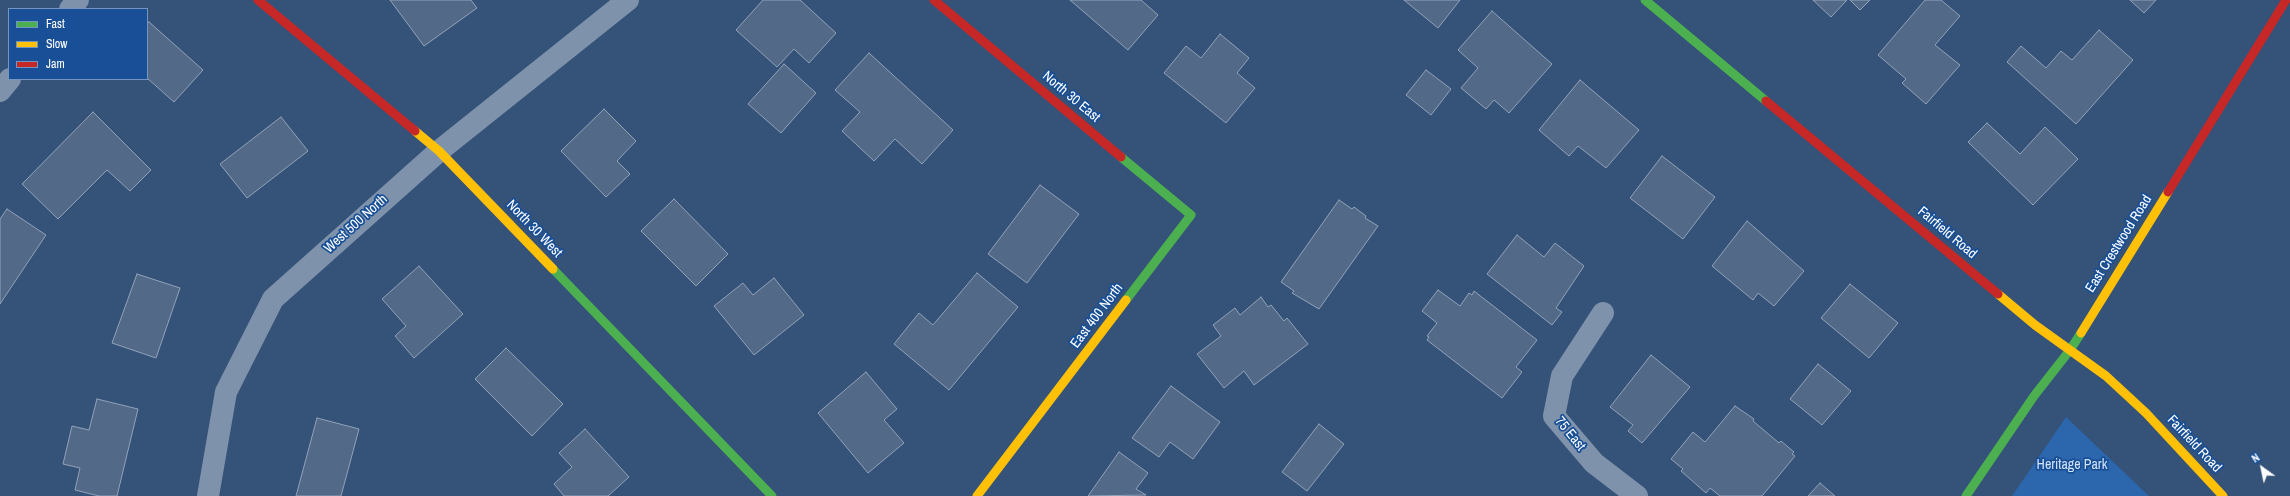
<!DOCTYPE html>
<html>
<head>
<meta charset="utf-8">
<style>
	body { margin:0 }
	#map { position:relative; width:2290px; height:496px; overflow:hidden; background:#355279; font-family:"Archivo Narrow",sans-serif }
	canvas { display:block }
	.legend { position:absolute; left:8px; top:8px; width:140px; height:72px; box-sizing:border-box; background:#184f96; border:1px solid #7495c0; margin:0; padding:5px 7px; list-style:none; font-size:12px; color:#fff }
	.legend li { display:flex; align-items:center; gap:8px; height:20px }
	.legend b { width:20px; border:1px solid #7495c0 }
	.north { position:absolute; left:2242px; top:448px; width:40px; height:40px; -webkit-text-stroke:3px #184f96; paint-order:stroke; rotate:327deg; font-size:11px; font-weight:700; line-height:16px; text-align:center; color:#fff }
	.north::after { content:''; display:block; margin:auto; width:14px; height:18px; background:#fff; clip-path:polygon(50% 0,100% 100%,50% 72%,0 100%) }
</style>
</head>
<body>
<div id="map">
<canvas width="2290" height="496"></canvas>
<ul class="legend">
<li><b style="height:5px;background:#4caf50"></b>Fast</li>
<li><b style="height:5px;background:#ffc107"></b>Slow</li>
<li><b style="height:5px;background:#c62828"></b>Jam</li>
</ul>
<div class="north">N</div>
</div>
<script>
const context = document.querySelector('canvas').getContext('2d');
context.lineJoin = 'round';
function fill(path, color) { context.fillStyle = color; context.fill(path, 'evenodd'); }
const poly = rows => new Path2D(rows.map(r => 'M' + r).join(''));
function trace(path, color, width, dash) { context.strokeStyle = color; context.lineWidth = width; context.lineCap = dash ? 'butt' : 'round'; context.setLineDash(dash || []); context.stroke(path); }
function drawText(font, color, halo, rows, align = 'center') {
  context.font = font + ' "Archivo Narrow",sans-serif'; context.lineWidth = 3.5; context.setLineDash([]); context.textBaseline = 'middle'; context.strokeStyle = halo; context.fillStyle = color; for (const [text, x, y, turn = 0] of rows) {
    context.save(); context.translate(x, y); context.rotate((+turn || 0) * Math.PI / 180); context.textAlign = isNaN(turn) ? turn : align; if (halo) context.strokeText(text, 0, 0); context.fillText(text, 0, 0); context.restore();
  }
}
fill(poly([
	[2066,417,2149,496,2012,496]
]), '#2c66ac');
const building = poly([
	[390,0,471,0,477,8,424,46,390,0],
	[763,0,800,0,836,33,809,63,794,49,777,67,736,30,763,0],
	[1070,0,1141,0,1158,15,1128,50,1070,0],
	[1404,0,1460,0,1438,28,1404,0],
	[1813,0,1847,0,1831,17,1813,0],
	[1850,0,1870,0,1860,10,1850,0],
	[1925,0,1941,0,1960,16,1935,45,1960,65,1926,104,1902,83,1906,79,1878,55,1925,0],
	[2130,0,2156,0,2144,13,2130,0],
	[1492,11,1552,64,1509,113,1494,100,1486,109,1461,88,1478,68,1458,50,1492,11],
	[149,22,203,70,174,102,147,78,147,24,149,22],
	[2099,30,2133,60,2076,124,2007,62,2021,46,2046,68,2061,51,2072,60,2099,30],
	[1220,34,1249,58,1237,73,1255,88,1226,123,1164,73,1186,46,1201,58,1220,34],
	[869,53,953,130,922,164,895,139,874,161,842,131,860,112,835,90,869,53],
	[784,64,816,93,781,133,748,104,784,64],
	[1426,70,1451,89,1431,115,1406,95,1426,70],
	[1580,80,1639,130,1606,168,1578,146,1569,156,1539,130,1580,80],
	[604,109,636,141,617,161,630,174,606,197,561,151,604,109],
	[93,112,151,170,130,191,107,170,58,219,22,184,93,112],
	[281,117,308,151,247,198,220,164,281,117],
	[1987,123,2020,154,2045,127,2078,159,2033,205,1968,142,1987,123],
	[1662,156,1715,197,1683,239,1630,198,1662,156],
	[1040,185,1079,214,1027,283,988,254,1040,185],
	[674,199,728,254,696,286,641,231,674,199],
	[1339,200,1352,209,1354,207,1366,216,1365,218,1378,226,1319,309,1292,293,1294,291,1281,282,1339,200],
	[7,209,46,235,0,304,0,219,7,209],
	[1747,221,1804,271,1774,306,1758,293,1753,300,1712,266,1747,221],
	[1517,235,1544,257,1555,243,1584,266,1556,308,1562,312,1552,325,1487,274,1517,235],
	[419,266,463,314,414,358,395,336,406,326,382,299,419,266],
	[977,273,1018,307,949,390,894,344,919,313,933,325,977,273],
	[137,274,180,288,156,358,112,343,137,274],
	[774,278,804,315,754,355,714,306,743,283,753,295,774,278],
	[1850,284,1898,323,1869,358,1821,318,1850,284],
	[1438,290,1460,306,1469,293,1472,295,1474,291,1537,340,1516,367,1522,372,1502,398,1427,340,1429,337,1427,336,1437,323,1422,311,1438,290],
	[1261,297,1268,307,1271,305,1284,321,1287,318,1308,344,1254,385,1244,371,1224,388,1197,354,1221,336,1213,325,1235,308,1240,315,1261,297],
	[506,348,563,404,532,436,475,379,506,348],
	[1651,355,1690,387,1642,443,1628,431,1633,425,1610,407,1651,355],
	[1818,364,1851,391,1822,425,1790,399,1818,364],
	[866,372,897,409,884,420,904,443,868,473,818,413,866,372],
	[1171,386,1220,422,1193,459,1170,442,1159,457,1132,438,1171,386],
	[97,399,138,409,117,496,99,496,75,490,80,468,63,464,72,426,89,430,97,399],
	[1735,406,1754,419,1753,421,1779,443,1781,441,1794,452,1792,454,1795,456,1762,496,1720,496,1710,488,1706,493,1681,471,1683,469,1671,459,1693,432,1705,442,1735,406],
	[317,418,359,429,341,496,296,496,317,418],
	[1319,424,1344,444,1307,491,1282,472,1319,424],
	[585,429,629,477,608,496,564,496,554,484,572,467,559,453,585,429],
	[1119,452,1148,473,1136,489,1146,495,1088,496,1119,452],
	[1820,483,1835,496,1808,496,1820,483]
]);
fill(building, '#526988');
trace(building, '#92a3b9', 1);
trace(poly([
	[70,9,78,0],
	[0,91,10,79],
	[1603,313,1562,376,1554,416,1594,463,1637,496],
	[208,496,226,392,273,299,439,151,628,0]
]), '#7e92ab', 22);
trace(poly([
	[1645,0,1766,101],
	[1121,157,1191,215,1126,300],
	[553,269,772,496],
	[1966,496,2034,396,2070,350,2081,333]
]), '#4caf50', 9);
trace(poly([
	[415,131,439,151,553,269],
	[1998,294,2035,325,2106,376,2146,413,2223,496],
	[2081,333,2168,192],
	[977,496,1126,300]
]), '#ffc107', 9);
trace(poly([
	[258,0,415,131],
	[934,0,1121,157],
	[1766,101,1998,294],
	[2168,192,2286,0]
]), '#c62828', 9);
drawText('14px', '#fff', '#184f96', [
	["North 30 East",1071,97,40],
	["West 500 North",356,224,-42],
	["North 30 West",534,229,46],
	["Fairfield Road",1947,233,40],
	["East Crestwood Road",2119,244,-58],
	["East 400 North",1097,316,-53],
	["75 East",1570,434,51],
	["Fairfield Road",2194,444,47]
]);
drawText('14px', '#d1e4fc', '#184f96', [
	["Heritage Park",2072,465]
]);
</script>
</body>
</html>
